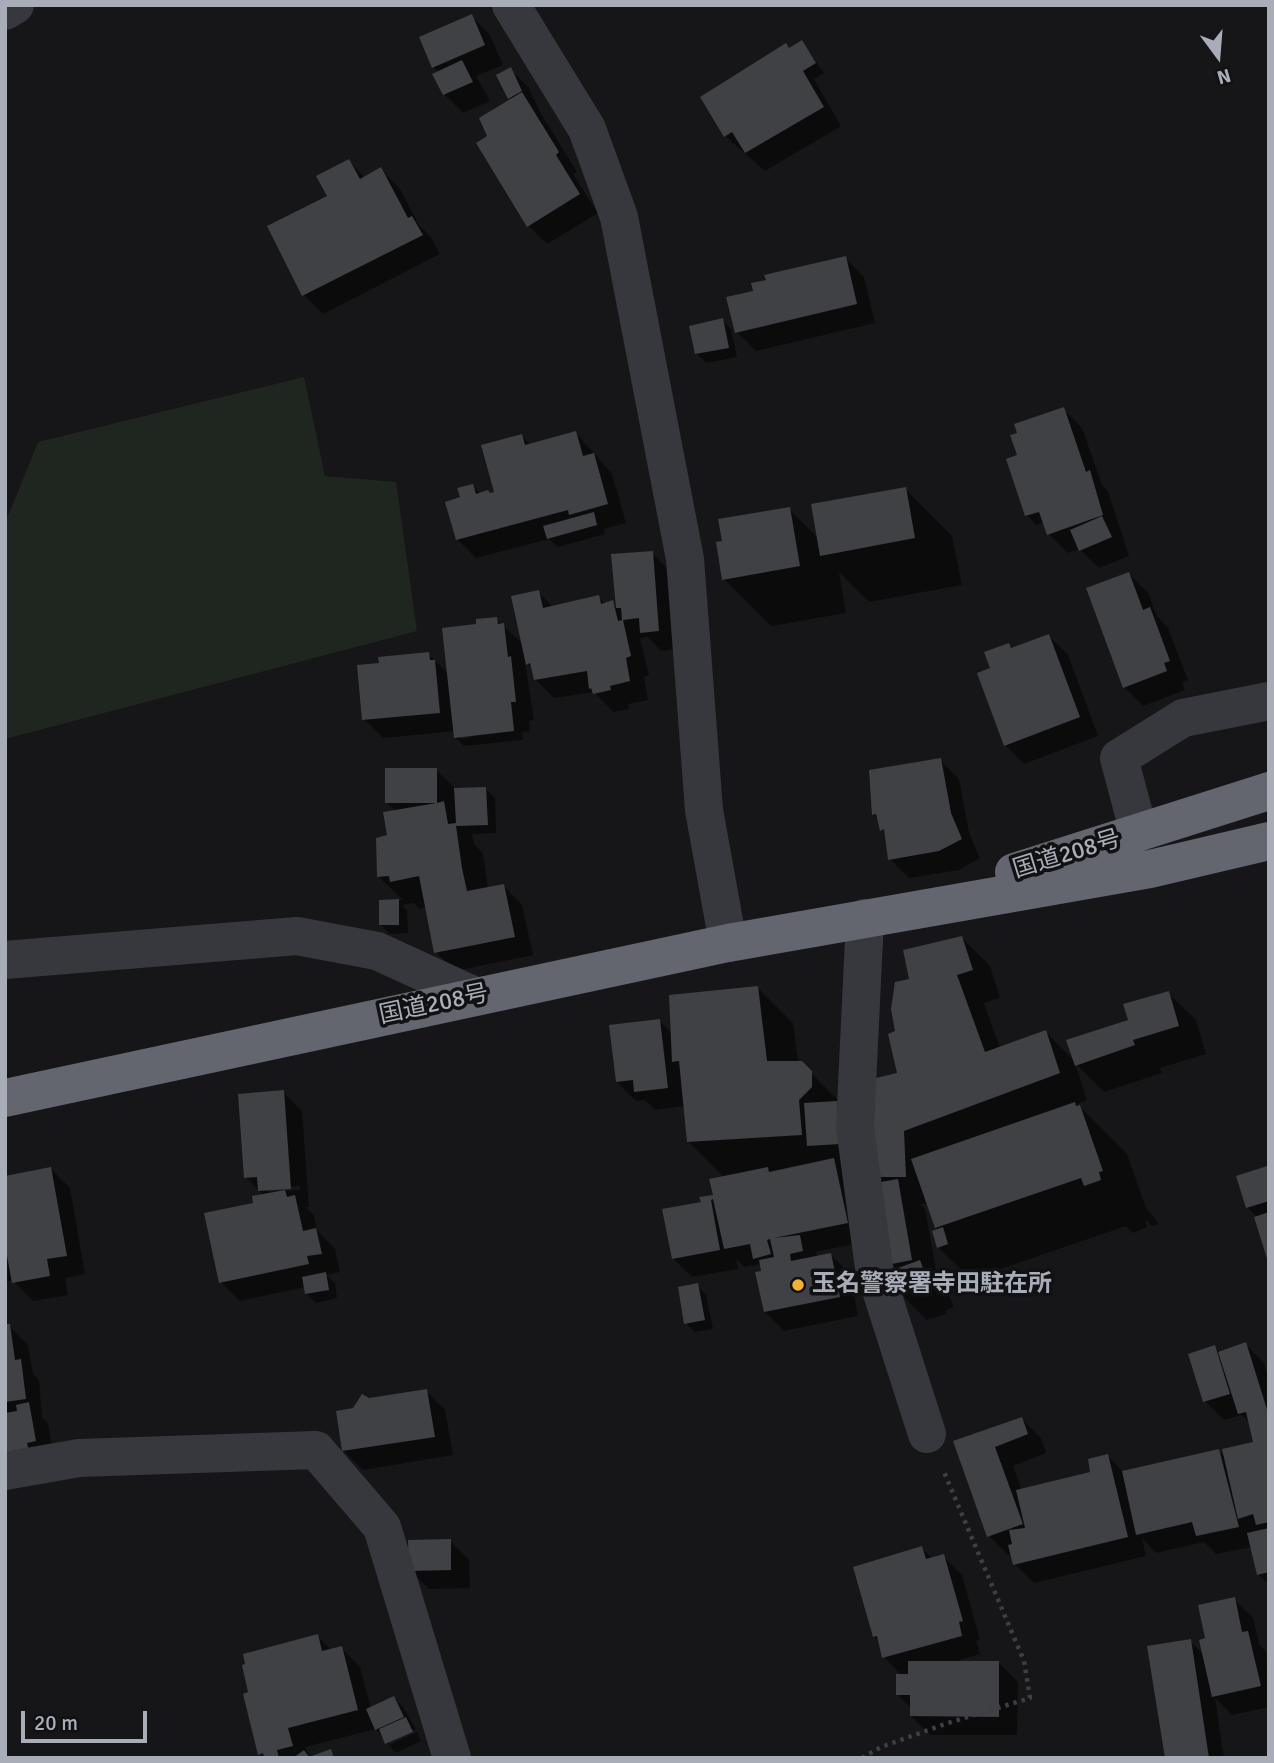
<!DOCTYPE html>
<html>
<head>
<meta charset="utf-8">
<style>
	body { margin:0 }
	#map { position:relative; width:1274px; height:1763px; overflow:hidden; background:#161618; font-family:Signika,sans-serif }
	canvas { display:block }
	.frame { position:absolute; inset:0; border:7px solid #a8adb8; pointer-events:none }
	.north { position:absolute; left:1183px; top:21px; width:70px; height:70px; -webkit-text-stroke:5px #111113; paint-order:stroke; rotate:164deg; font-size:19px; font-weight:700; line-height:28px; text-align:center; color:#a8adb8 }
	.north::after { content:''; display:block; margin:auto; width:24px; height:32px; background:#a8adb8; clip-path:polygon(50% 0,100% 100%,50% 72%,0 100%) }
	.scale { position:absolute; left:21px; top:1711px; width:126px; height:32px; box-sizing:border-box; border:4px solid #a8adb8; border-top:0; padding-left:9px; font-size:21px; line-height:24px; white-space:nowrap; color:#a8adb8; -webkit-text-stroke:5px #111113; paint-order:stroke }
</style>
</head>
<body>
<div id="map">
<canvas width="1274" height="1763"></canvas>
<div class="frame"></div>
<div class="north">N</div>
<div class="scale">20 m</div>
</div>
<script>
const context = document.querySelector('canvas').getContext('2d');
context.lineJoin = 'round';
function fill(path, color) { context.fillStyle = color; context.fill(path, 'evenodd'); }
const poly = rows => new Path2D(rows.map(r => 'M' + r).join(''));
function trace(path, color, width, dash) { context.strokeStyle = color; context.lineWidth = width; context.lineCap = dash ? 'butt' : 'round'; context.setLineDash(dash || []); context.stroke(path); }
function drawText(font, color, halo, rows, align = 'center') {
  context.font = font + ' Signika,"Noto Sans JP",sans-serif'; context.lineWidth = 7; context.setLineDash([]); context.textBaseline = 'middle'; context.strokeStyle = halo; context.fillStyle = color; for (const [text, x, y, turn = 0] of rows) {
    context.save(); context.translate(x, y); context.rotate((+turn || 0) * Math.PI / 180); context.textAlign = isNaN(turn) ? turn : align; if (halo) context.strokeText(text, 0, 0); context.fillText(text, 0, 0); context.restore();
  }
}
fill(poly([
	[304,377,325,476,396,482,417,631,5,739,5,523,38,442]
]), '#1e261f');
fill(poly([
	[471,16,490,35,503,65,476,76,490,101,463,113,444,94,439,72,433,67],
	[802,42,824,73,814,79,841,126,765,171,725,136,786,45,790,49],
	[510,69,529,88,540,112,577,172,573,174,598,213,547,244,529,226,489,137,511,100],
	[349,161,365,178,381,170,400,189,419,225,431,237,440,254,323,314,304,295,269,227,329,197],
	[845,258,864,277,875,323,756,351,737,332,755,292],
	[722,320,731,329,737,357,706,363,697,354],
	[1063,409,1082,428,1102,485,1108,491,1129,556,1099,568,1079,549,1068,553,1049,534,1044,522,1036,525,1027,515,1017,457],
	[576,433,612,474,626,523,604,529,605,534,558,547,549,539,476,558,457,539,462,499,472,486,481,494,496,493,522,436,531,445],
	[905,489,952,536,962,585,869,602,839,572,846,613,771,626,724,579,789,509,819,539],
	[652,553,671,572,677,649,661,651,648,637,640,638,649,675,644,677,648,700,628,704,629,709,613,712,594,692,554,698,535,679,534,670,525,661,534,720,529,721,530,731,522,732,523,740,464,746,455,737,455,731,383,738,364,719,428,654,449,674,478,626,496,619,523,644,538,592,553,607,598,597,606,604,612,602,617,607],
	[470,734,473,737,461,739,461,735],
	[1129,574,1148,593,1157,616,1168,628,1188,680,1182,682,1185,690,1143,706,1124,687],
	[1049,636,1068,655,1098,736,1024,764,1005,745,992,669,1008,645,1013,649],
	[940,760,959,779,969,833,980,858,959,870,909,878,890,859,886,835,874,814],
	[436,770,456,789,485,788,495,798,496,833,472,834,474,844,483,853,488,889,504,886,522,905,533,955,455,971,436,952,427,907,419,909,414,903,402,905,407,910,408,933,390,934,381,925,380,901,403,900,379,877,396,811,386,802],
	[962,938,990,966,1000,998,984,1003,1000,1048,1046,1032,1075,1062,1168,993,1196,1020,1206,1054,1160,1068,1162,1073,1104,1092,1075,1063,1087,1100,1077,1104,1127,1154,1146,1208,1159,1224,1152,1226,1145,1219,1147,1227,1133,1233,1126,1226,989,1273,994,1291,986,1294,938,1247,938,1231,928,1204,920,1204,925,1209,938,1281,947,1290,954,1307,946,1310,946,1314,927,1320,900,1293,888,1264,872,1177,899,1074,897,1032,911,981],
	[757,987,793,1023,798,1063,801,1063,837,1099,866,1242,815,1252,818,1257,831,1255,850,1274,858,1316,784,1331,765,1312,761,1264,745,1267,736,1259,738,1269,692,1277,673,1258,703,1204,715,1196,725,1178,688,1141,685,1106,655,1110,645,1100,636,1101,617,1082,659,1021,673,1034],
	[283,1092,302,1111,309,1207,305,1207,314,1215,317,1231,335,1249,340,1272,326,1275,335,1283,337,1298,316,1303,306,1293,305,1287,240,1301,221,1282,256,1204,264,1196,246,1177],
	[300,1186,300,1190,269,1192,266,1188],
	[1267,1168,1269,1170,1269,1258,1256,1216,1247,1207],
	[51,1169,70,1188,85,1274,65,1278,68,1295,33,1301,13,1280,5,1282,5,1177],
	[697,1285,706,1295,713,1329,695,1332,686,1323],
	[5,1326,9,1326,28,1345,33,1374,39,1380,42,1418,48,1423,54,1460,5,1488],
	[1245,1344,1264,1363,1269,1378,1269,1585,1258,1574,1252,1547,1216,1554,1204,1542,1156,1553,1142,1538,1146,1556,1034,1583,1015,1564,1013,1553,1008,1555,989,1536,955,1443,1022,1419,1041,1438,1046,1453,1013,1466,1022,1491,1092,1474,1108,1456,1124,1473,1219,1451,1226,1458,1256,1444,1251,1424,1242,1415,1224,1420,1205,1401,1214,1347,1220,1353],
	[426,1391,445,1410,453,1455,363,1470,344,1451,354,1409,369,1400],
	[450,1541,469,1560,470,1588,429,1589,410,1570],
	[921,1548,933,1559,943,1556,962,1575,980,1640,976,1641,980,1654,954,1662,999,1663,1018,1682,1017,1735,930,1735,911,1716,911,1708,898,1695,902,1676,884,1657,880,1642,874,1636],
	[1234,1599,1253,1618,1259,1644,1266,1652,1269,1707,1232,1715,1215,1698,1224,1758,1167,1758,1190,1641,1204,1655,1207,1639],
	[317,1636,332,1651,341,1648,360,1667,371,1709,394,1698,403,1707,416,1729,389,1741,389,1745,417,1732,421,1741,396,1753,387,1743,376,1729,305,1747,310,1758,264,1758,260,1754]
]), '#0007');
fill(poly([
	[472,14,485,45,432,68,419,37],
	[802,40,816,63,803,71,824,107,745,153,732,132,724,137,700,97,786,43,789,48],
	[462,60,473,82,443,95,432,74],
	[511,67,522,91,508,99,496,75],
	[522,92,559,152,556,155,580,194,527,227,476,143,487,136,479,118],
	[349,159,360,179,381,167,408,218,412,216,423,235,302,296,267,226,327,196,316,176],
	[846,256,857,304,735,333,726,297,753,291,751,283,766,280,764,275],
	[723,318,729,348,695,354,689,326],
	[1064,407,1086,472,1090,470,1103,515,1047,535,1039,512,1025,516,1006,459,1017,455,1010,435,1017,433,1014,424],
	[576,431,583,456,594,453,608,504,569,515,568,510,456,540,445,502,460,497,457,488,473,484,476,494,488,490,490,493,494,492,481,445,522,434,525,445],
	[906,487,915,538,820,556,811,504],
	[790,507,800,566,722,580,716,542,722,541,718,519],
	[594,512,597,525,547,539,543,526],
	[1102,516,1112,537,1079,551,1070,530],
	[653,551,659,631,640,633,639,618,623,620,631,656,626,658,630,681,610,686,611,690,593,694,591,688,589,689,587,671,534,680,530,663,526,665,511,596,539,590,543,608,599,595,601,604,613,600,618,621,622,620,621,608,616,608,611,554],
	[1129,572,1143,610,1150,607,1170,661,1164,663,1167,671,1123,688,1086,588],
	[497,617,498,624,504,623,508,657,511,656,516,702,511,702,514,731,454,738,442,628,476,624,476,619],
	[1049,634,1080,717,1004,746,977,673,990,668,984,652,1009,643,1011,648],
	[429,652,430,660,435,660,440,713,362,720,357,665,379,663,378,657],
	[941,758,951,813,962,839,939,851,888,860,884,829,880,831,876,814,872,815,869,770],
	[385,768,437,768,437,803,444,801,448,824,456,823,454,788,486,787,488,825,456,826,462,868,467,891,504,884,515,937,434,953,419,876,390,882,389,876,377,877,376,838,387,835,383,812,437,803,385,803],
	[399,899,399,925,379,925,379,900],
	[962,936,973,970,957,975,985,1052,1046,1030,1060,1073,904,1131,906,1177,870,1177,876,1078,897,1073,888,1034,895,1031,891,1009,895,982,909,979,903,950],
	[758,986,767,1061,802,1061,812,1071,812,1087,799,1100,802,1135,687,1142,679,1061,672,1062,669,995],
	[1169,991,1179,1026,1133,1040,1135,1045,1075,1066,1066,1040,1128,1020,1123,1004],
	[660,1019,668,1088,634,1092,633,1080,616,1082,609,1025],
	[284,1090,291,1189,258,1191,257,1177,244,1178,238,1094],
	[837,1101,840,1144,807,1146,804,1103],
	[1075,1102,1076,1106,1080,1105,1103,1171,1099,1172,1101,1180,1084,1186,1081,1178,935,1228,911,1159],
	[834,1158,848,1223,774,1238,800,1235,803,1251,790,1254,791,1261,831,1253,840,1297,764,1312,755,1272,761,1271,759,1260,774,1257,770,1239,767,1240,771,1254,753,1259,750,1244,724,1249,713,1199,711,1200,720,1250,672,1259,662,1209,701,1202,699,1197,713,1195,709,1179,768,1167,769,1172],
	[1267,1166,1269,1201,1246,1208,1236,1176],
	[51,1167,67,1256,47,1259,50,1276,12,1283,5,1245,5,1176],
	[898,1179,912,1260,887,1265,881,1182],
	[285,1190,287,1197,295,1195,303,1231,316,1228,322,1254,307,1256,309,1264,219,1283,204,1213,253,1203,252,1196],
	[1269,1212,1269,1262,1268,1262,1254,1217],
	[943,1227,948,1244,937,1248,932,1231],
	[920,1260,927,1279,919,1283,920,1286,898,1294,890,1271],
	[326,1272,329,1290,305,1294,302,1277],
	[698,1283,705,1320,684,1324,678,1287],
	[5,1324,10,1324,15,1360,21,1359,26,1399,5,1402],
	[1246,1342,1269,1416,1269,1522,1256,1525,1253,1514,1238,1519,1222,1449,1253,1442,1246,1412,1238,1414,1218,1352],
	[1215,1345,1230,1394,1203,1402,1188,1354],
	[427,1389,435,1437,342,1451,336,1411,353,1408,362,1394,369,1398],
	[29,1402,36,1441,27,1443,31,1461,5,1466,5,1413,17,1411,16,1405],
	[1022,1417,1028,1434,995,1447,1023,1524,987,1537,953,1441],
	[1219,1449,1239,1527,1196,1536,1192,1522,1136,1535,1122,1471],
	[1108,1454,1128,1537,1013,1565,1008,1545,1012,1544,1009,1530,1025,1528,1016,1490,1090,1472,1088,1459],
	[1269,1528,1269,1572,1257,1575,1247,1533],
	[451,1539,451,1570,409,1571,408,1540],
	[922,1546,926,1559,944,1554,963,1621,959,1622,962,1636,882,1658,877,1636,873,1637,853,1567],
	[1235,1597,1242,1632,1248,1631,1261,1686,1212,1697,1199,1640,1205,1638,1198,1605],
	[318,1634,322,1651,342,1646,358,1710,288,1728,293,1746,277,1750,279,1758,264,1758,263,1753,258,1755,243,1694,248,1692,242,1665,245,1664,243,1654],
	[1191,1639,1209,1758,1165,1758,1147,1646],
	[908,1661,999,1661,999,1717,910,1716,910,1695,896,1695,896,1674,908,1674],
	[394,1696,404,1717,375,1730,366,1709],
	[406,1717,413,1732,385,1744,379,1729],
	[331,1749,334,1758,293,1758,304,1750,309,1757]
]), '#404145');
trace(poly([
	[862,1758,881,1747,948,1723,1030,1698,1024,1661,944,1472]
]), '#3d3f44', 4.5, [3.5, 5]);
trace(poly([
	[511,5,587,129,619,217,685,559,704,810,728,943],
	[5,11,15,5],
	[1139,833,1119,758,1183,718,1269,701],
	[865,918,855,1127,874,1268,927,1434],
	[5,960,297,936,377,951,475,996],
	[5,1471,79,1458,316,1450,382,1527,452,1758]
]), '#37383d', 38);
trace(poly([
	[1014,872,1269,791],
	[5,1098,728,943,1150,869,1269,841]
]), '#63666e', 38);
for (const [x, y, r, color] of [
	[798,1285,7,"#f2b134"]
]) { const dot = new Path2D(); dot.arc(x, y, r, 0, 2 * Math.PI); context.fillStyle = color; context.fill(dot); trace(dot, '#111113', 2.5); }
drawText('24px', '#a8adb8', '#111113', [
	["国道208号",1067,855,-17],
	["国道208号",434,1005,-12]
]);
drawText('bold 24px', '#a8adb8', '#111113', [
	["玉名警察署寺田駐在所",812,1285]
], 'left');
</script>
</body>
</html>
